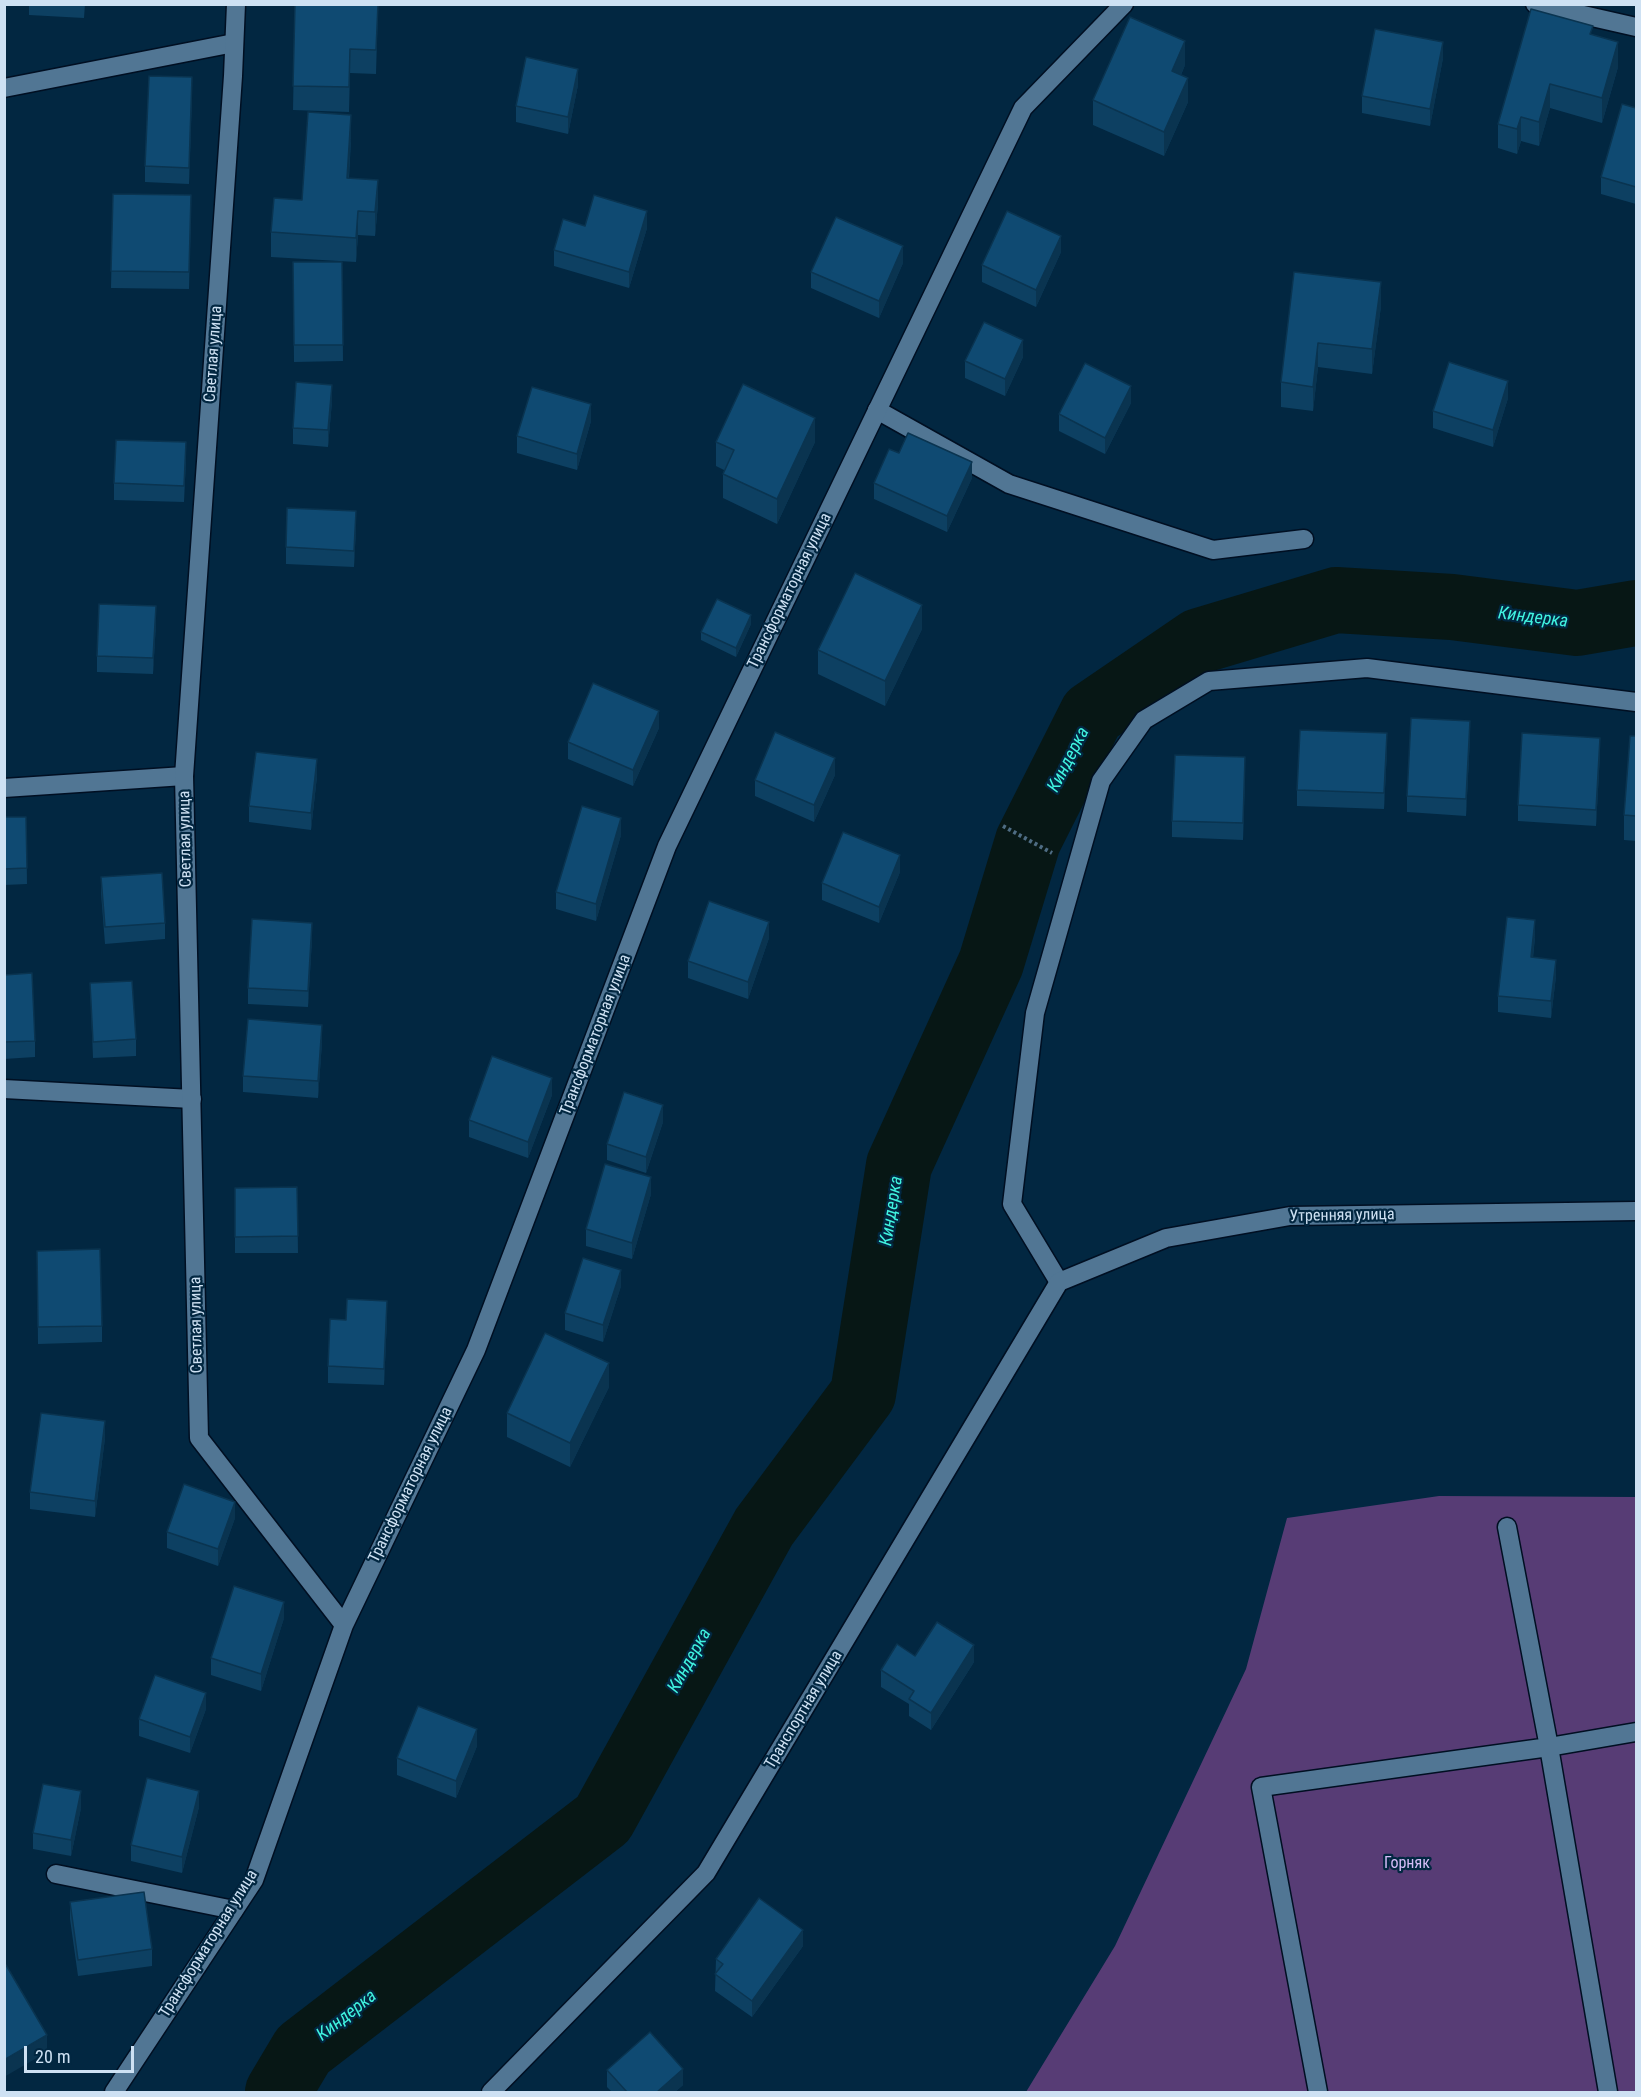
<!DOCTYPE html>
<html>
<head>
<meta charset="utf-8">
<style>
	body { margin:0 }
	#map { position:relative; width:1641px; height:2097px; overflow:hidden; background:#022741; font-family:"Roboto Condensed",sans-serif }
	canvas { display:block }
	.frame { position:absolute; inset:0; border:6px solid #cee1f3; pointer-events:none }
	.scale { position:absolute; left:24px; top:2046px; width:110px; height:27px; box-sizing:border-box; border:3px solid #cee1f3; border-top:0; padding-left:8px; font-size:18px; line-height:21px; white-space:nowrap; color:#cee1f3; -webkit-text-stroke:4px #022741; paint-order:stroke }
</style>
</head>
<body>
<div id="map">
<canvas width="1641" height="2097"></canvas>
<div class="frame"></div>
<div class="scale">20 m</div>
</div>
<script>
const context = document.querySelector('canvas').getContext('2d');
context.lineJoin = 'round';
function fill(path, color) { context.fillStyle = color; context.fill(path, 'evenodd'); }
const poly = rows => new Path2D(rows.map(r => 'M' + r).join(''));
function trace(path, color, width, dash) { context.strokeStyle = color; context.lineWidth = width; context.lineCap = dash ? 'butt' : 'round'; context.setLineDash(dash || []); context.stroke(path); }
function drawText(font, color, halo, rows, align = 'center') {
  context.font = font + ' "Roboto Condensed",sans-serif'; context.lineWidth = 4.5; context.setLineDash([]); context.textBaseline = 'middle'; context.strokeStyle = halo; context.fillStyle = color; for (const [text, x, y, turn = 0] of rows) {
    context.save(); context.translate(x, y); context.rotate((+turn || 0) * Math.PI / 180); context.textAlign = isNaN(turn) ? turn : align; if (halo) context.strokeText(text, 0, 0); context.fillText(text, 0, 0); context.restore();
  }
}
fill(poly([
	[1439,1496,1636,1497,1636,2092,1026,2092,1115,1946,1246,1669,1287,1518]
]), '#573c75');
trace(poly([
	[278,2092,303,2050,603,1819,764,1527,863,1394,899,1165,991,963,1028,841,1092,714,1199,641,1336,600,1452,607,1577,623,1636,613]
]), '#071715', 66);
const service = poly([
	[4,88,234,43],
	[877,410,1009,484,1213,550,1304,539],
	[4,788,184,776],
	[4,1089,192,1099],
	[1507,1527,1549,1747,1608,2092],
	[56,1874,234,1910],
	[1318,2092,1261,1787,1549,1747,1636,1732]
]);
const minor = poly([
	[236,4,233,76,184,776,199,1438,344,1625],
	[1535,4,1636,27],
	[1059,1282,1012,1204,1035,1013,1101,781,1144,720,1209,681,1367,668,1636,702],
	[114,2092,254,1880,344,1625,476,1350,667,846,1023,108,1124,4]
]);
const tertiary = poly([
	[491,2092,706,1873,1059,1282,1166,1238,1290,1216,1636,1211]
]);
trace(service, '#000f22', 21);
trace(minor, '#000f22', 21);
trace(tertiary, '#000f22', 21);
trace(poly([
	[1003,826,1052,853]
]), '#4e6c83', 4, [3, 3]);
trace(service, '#517694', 18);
trace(minor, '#517694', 18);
trace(tertiary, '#517694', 18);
fill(poly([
	[29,4,85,4,84,18,29,15],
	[295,4,378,4,376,74,350,73,349,112,293,110],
	[1593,35,1618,67,1602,123,1550,108,1539,146,1521,141,1517,154,1498,148,1498,124],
	[1443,58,1430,126,1362,113,1362,96],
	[1185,65,1181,75,1188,102,1164,156,1093,125,1093,100],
	[578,85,568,134,516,122,516,106],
	[192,94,189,184,145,182,145,166],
	[1636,108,1636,204,1601,194,1601,177],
	[351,139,349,178,378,204,375,236,358,235,356,262,271,257,271,232,302,200],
	[113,194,191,212,189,289,111,288],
	[585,226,647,228,629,288,554,266,554,250],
	[1061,252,1036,307,982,282,982,265],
	[293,262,342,262,343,361,294,362],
	[903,263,879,318,811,288,811,272],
	[1294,272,1381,306,1372,374,1318,367,1313,411,1281,407,1281,382],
	[1023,357,1005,396,965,378,965,361],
	[1508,398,1493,447,1433,428,1433,411],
	[332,401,328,447,293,444,293,428],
	[1131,403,1105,454,1059,431,1059,414],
	[591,421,577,470,517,453,517,436],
	[716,442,815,442,777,524,723,498,723,474,724,470,716,466],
	[899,453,972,478,947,532,874,499,874,483],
	[186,458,184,502,114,500,114,483],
	[356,528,354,567,286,564,286,547],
	[156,623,153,674,97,672,97,656],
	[751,624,736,657,701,640,701,632],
	[922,629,885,706,818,674,818,650],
	[659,728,633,786,568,759,568,742],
	[1636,736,1636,841,1624,840,1624,815],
	[1470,737,1466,816,1407,812,1407,796],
	[1387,750,1384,809,1297,806,1297,790],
	[1600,754,1596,826,1518,821,1518,805],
	[1245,774,1243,840,1172,837,1172,821],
	[835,775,814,822,755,796,755,780],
	[317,776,311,830,249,822,249,806],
	[4,817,26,817,27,884,4,885],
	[621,835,596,921,556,909,556,892],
	[900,872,879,923,822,900,822,883],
	[101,877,165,923,165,939,105,944,101,893],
	[1535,937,1533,958,1556,976,1551,1018,1498,1012,1498,996],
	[769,938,748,999,688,978,688,961],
	[312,939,308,1007,248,1004,248,988],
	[4,975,35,1041,35,1057,4,1059],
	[90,983,136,1039,136,1056,93,1058],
	[322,1042,318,1098,243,1092,243,1076],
	[552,1095,528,1158,469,1137,469,1120],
	[663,1122,646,1173,607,1160,607,1144],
	[297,1187,298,1253,235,1253,235,1188],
	[651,1194,632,1259,586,1246,586,1229],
	[37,1251,102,1326,102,1342,38,1344],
	[621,1286,603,1342,565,1330,565,1313],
	[387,1318,384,1385,328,1383,328,1366,346,1320],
	[609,1387,570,1467,507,1437,507,1413],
	[105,1438,95,1517,30,1509,30,1492],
	[235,1518,218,1566,167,1548,167,1532],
	[284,1618,261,1691,211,1675,211,1658],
	[915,1656,974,1662,931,1730,909,1716,909,1704,881,1687,881,1670],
	[206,1709,190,1753,139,1736,139,1719],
	[477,1746,456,1798,397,1775,397,1758],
	[199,1807,182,1873,131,1861,131,1845],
	[81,1808,71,1856,33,1849,33,1833],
	[70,1902,152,1949,152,1966,78,1976,70,1919],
	[803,1946,752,2017,715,1991,716,1959],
	[607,2070,683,2085,675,2092,612,2092,607,2087]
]), '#0d4062');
fill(poly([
	[1185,41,1185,65,1172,95,1172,71],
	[1443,42,1443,58,1430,126,1430,109],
	[1618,42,1618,67,1602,123,1602,98],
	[578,69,578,85,568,134,568,117],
	[192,77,192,94,189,184,189,168],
	[1188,78,1188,102,1164,156,1164,132],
	[1550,84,1550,108,1539,146,1539,122],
	[351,115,351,139,347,202,347,178],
	[1521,117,1521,141,1517,154,1517,129],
	[378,180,378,204,375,236,375,212],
	[358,211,358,235,356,262,356,238],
	[647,211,647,228,629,288,629,272],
	[1061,236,1061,252,1036,307,1036,290],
	[903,246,903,263,879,318,879,301],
	[1381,282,1381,306,1372,374,1372,349],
	[1023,340,1023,357,1005,396,1005,379],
	[1318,343,1318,367,1313,411,1313,387],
	[1508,381,1508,398,1493,447,1493,430],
	[332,385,332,401,328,447,328,430],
	[1131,386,1131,403,1105,454,1105,438],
	[591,404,591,421,577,470,577,454],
	[815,418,815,442,777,524,777,499],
	[972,462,972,478,947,532,947,516],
	[356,511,356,528,354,567,354,551],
	[922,605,922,629,885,706,885,681],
	[156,606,156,623,153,674,153,658],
	[751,615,751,624,736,657,736,648],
	[659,711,659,728,633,786,633,770],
	[1470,721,1470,737,1466,816,1466,799],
	[1387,733,1387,750,1384,809,1384,793],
	[1600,738,1600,754,1596,826,1596,810],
	[1245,757,1245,774,1243,840,1243,823],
	[835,758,835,775,814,822,814,805],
	[317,759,317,776,311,830,311,813],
	[621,818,621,835,596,921,596,904],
	[900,855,900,872,879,923,879,907],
	[1535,920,1535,937,1531,974,1531,957],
	[769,922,769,938,748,999,748,982],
	[312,923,312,939,308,1007,308,991],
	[1556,960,1556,976,1551,1018,1551,1001],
	[322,1025,322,1042,318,1098,318,1081],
	[552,1078,552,1095,528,1158,528,1142],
	[663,1105,663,1122,646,1173,646,1157],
	[651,1177,651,1194,632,1259,632,1243],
	[621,1270,621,1286,603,1342,603,1325],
	[387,1301,387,1318,384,1385,384,1369],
	[609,1363,609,1387,570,1467,570,1443],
	[105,1421,105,1438,95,1517,95,1501],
	[235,1502,235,1518,218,1566,218,1549],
	[284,1602,284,1618,261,1691,261,1674],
	[974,1645,974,1662,931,1730,931,1713],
	[206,1693,206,1709,190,1753,190,1737],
	[477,1729,477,1746,456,1798,456,1781],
	[81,1791,81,1808,71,1856,71,1840],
	[199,1791,199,1807,182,1873,182,1857],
	[803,1930,803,1946,752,2017,752,2001],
	[47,2035,47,2052,4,2077,4,2060],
	[683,2069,683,2085,675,2092,657,2092]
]), '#0a3450');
const building = poly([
	[295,4,378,4,376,50,350,49,349,87,293,86,295,4],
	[1531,9,1593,26,1590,34,1618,42,1602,98,1550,84,1539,122,1521,117,1517,129,1498,124,1531,9],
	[1130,17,1185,41,1172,71,1188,78,1164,132,1093,100,1130,17],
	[1375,29,1443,42,1430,109,1362,96,1375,29],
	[526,57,578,69,568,117,516,106,526,57],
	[149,76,192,77,189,168,145,166,149,76],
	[1622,104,1636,108,1636,187,1601,177,1622,104],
	[308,112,351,115,347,178,378,180,375,212,358,211,356,238,271,232,274,198,302,200,308,112],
	[113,194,191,195,189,272,111,271,113,194],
	[594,195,647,211,629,272,554,250,563,219,585,226,594,195],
	[1007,211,1061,236,1036,290,982,265,1007,211],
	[836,217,903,246,879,301,811,272,836,217],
	[293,262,342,262,343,345,294,345,293,262],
	[1294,272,1381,282,1372,349,1318,343,1313,387,1281,382,1294,272],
	[984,322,1023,340,1005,379,965,361,984,322],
	[1449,362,1508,381,1493,430,1433,411,1449,362],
	[1085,363,1131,386,1105,438,1059,414,1085,363],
	[296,382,332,385,328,430,293,428,296,382],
	[743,384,815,418,777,499,723,474,734,450,716,442,743,384],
	[532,387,591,404,577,454,517,436,532,387],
	[908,433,972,462,947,516,874,483,889,449,899,453,908,433],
	[116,440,186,442,184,486,114,483,116,440],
	[287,508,356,511,354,551,286,547,287,508],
	[855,573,922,605,885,681,818,650,855,573],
	[717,599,751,615,736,648,701,632,717,599],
	[99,604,156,606,153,658,97,656,99,604],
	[593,683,659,711,633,770,568,742,593,683],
	[1411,718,1470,721,1466,799,1407,796,1411,718],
	[1300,730,1387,733,1384,793,1297,790,1300,730],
	[775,732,835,758,814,805,755,780,775,732],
	[1522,733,1600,738,1596,810,1518,805,1522,733],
	[1630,736,1636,736,1636,816,1624,815,1630,736],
	[256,752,317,759,311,813,249,806,256,752],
	[1175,755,1245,757,1243,823,1172,821,1175,755],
	[582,806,621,818,596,904,556,892,582,806],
	[4,817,26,817,27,868,4,869,4,817],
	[843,832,900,855,879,907,822,883,843,832],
	[162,873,165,923,105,927,101,877,162,873],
	[709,901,769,922,748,982,688,961,709,901],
	[1507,917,1535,920,1531,957,1556,960,1551,1001,1498,996,1507,917],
	[252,919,312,923,308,991,248,988,252,919],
	[32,973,35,1041,4,1042,4,975,32,973],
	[132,981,136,1039,93,1042,90,983,132,981],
	[248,1019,322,1025,318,1081,243,1076,248,1019],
	[492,1056,552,1078,528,1142,469,1120,492,1056],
	[624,1092,663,1105,646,1157,607,1144,624,1092],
	[605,1164,651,1177,632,1243,586,1229,605,1164],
	[297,1187,298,1236,235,1237,235,1188,297,1187],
	[100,1249,102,1326,38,1327,37,1251,100,1249],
	[583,1258,621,1270,603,1325,565,1313,583,1258],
	[347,1299,387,1301,384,1369,328,1366,330,1319,346,1320,347,1299],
	[545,1333,609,1363,570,1443,507,1413,545,1333],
	[41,1413,105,1421,95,1501,30,1492,41,1413],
	[184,1484,235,1502,218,1549,167,1532,184,1484],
	[234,1586,284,1602,261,1674,211,1658,234,1586],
	[937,1622,974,1645,931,1713,909,1699,914,1691,881,1670,897,1644,915,1656,937,1622],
	[155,1675,206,1693,190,1737,139,1719,155,1675],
	[418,1706,477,1729,456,1781,397,1758,418,1706],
	[147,1778,199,1791,182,1857,131,1845,147,1778],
	[43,1784,81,1791,71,1840,33,1833,43,1784],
	[144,1892,152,1949,78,1960,70,1902,144,1892],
	[759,1898,803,1930,752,2001,715,1974,723,1964,716,1959,759,1898],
	[6,1965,47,2035,4,2060,4,1966,6,1965],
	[650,2032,683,2069,657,2092,627,2092,607,2070,650,2032]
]);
fill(building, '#0f4a72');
trace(building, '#0a3450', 1.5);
drawText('16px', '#cee1f3', '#022741', [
	["Светлая улица",214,354,-86],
	["Трансформаторная улица",790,591,-64],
	["Светлая улица",186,839,-91],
	["Трансформаторная улица",596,1035,-69],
	["Утренняя улица",1342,1216,-1],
	["Светлая улица",197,1325,-91],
	["Трансформаторная улица",411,1485,-64],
	["Транспортная улица",804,1710,-59],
	["Трансформаторная улица",209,1944,-58]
]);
drawText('16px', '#d5bcf7', '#022741', [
	["Горняк",1407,1864]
]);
drawText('italic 18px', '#40f3e0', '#022741', [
	["Киндерка",1533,618,7],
	["Киндерка",1069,760,-63],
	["Киндерка",892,1211,-81],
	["Киндерка",690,1661,-61],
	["Киндерка",347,2016,-38]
]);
</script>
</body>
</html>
